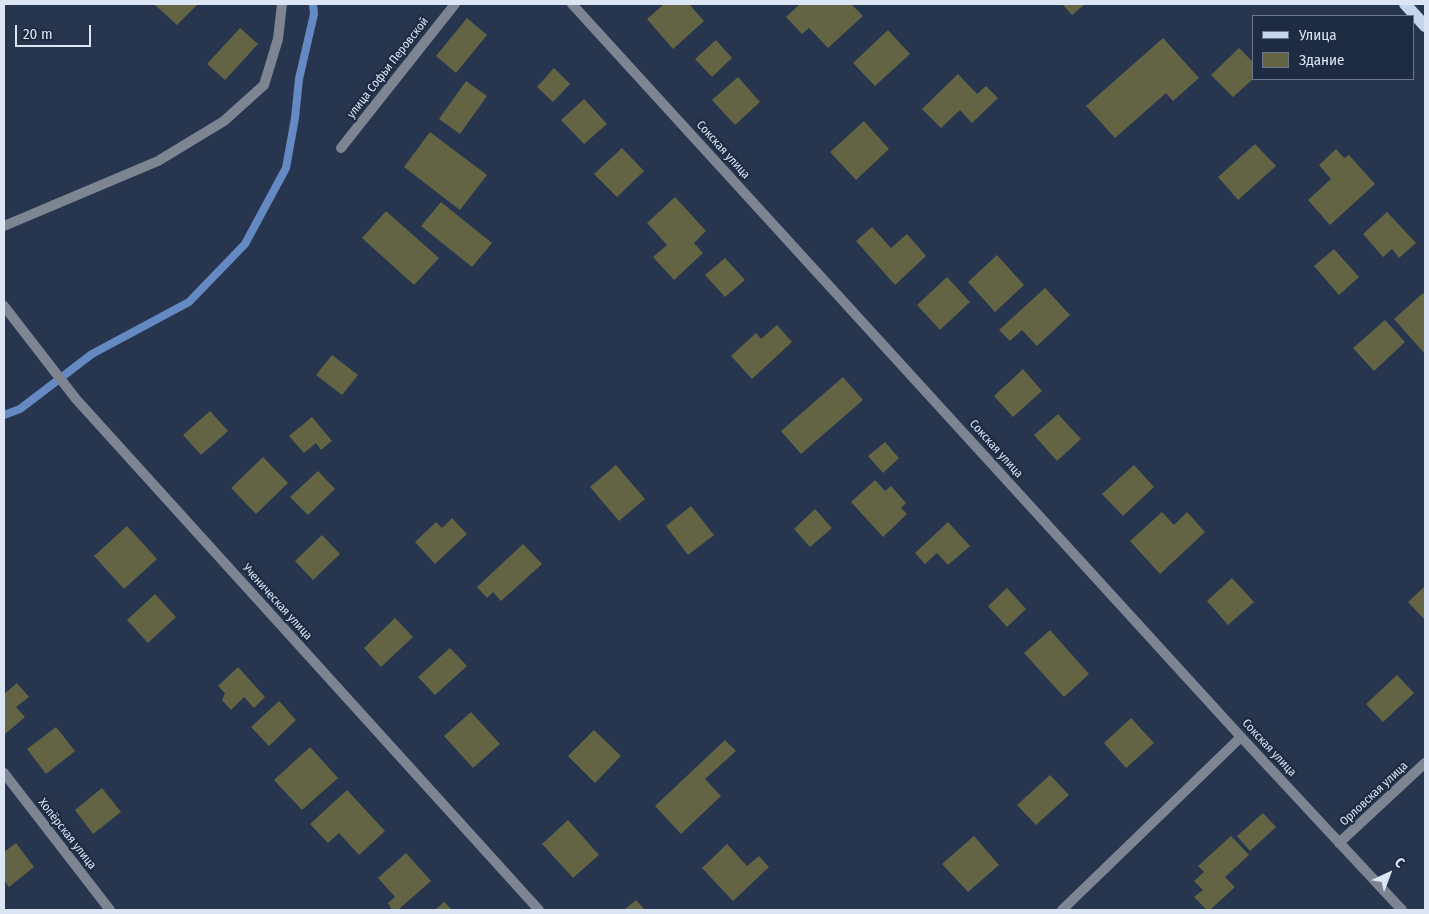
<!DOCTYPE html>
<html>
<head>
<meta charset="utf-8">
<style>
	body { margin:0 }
	#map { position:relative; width:1429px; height:914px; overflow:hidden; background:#27364e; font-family:"Fira Sans Condensed",sans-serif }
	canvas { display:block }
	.frame { position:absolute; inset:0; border:5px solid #dbe5f4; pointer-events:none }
	.legend { position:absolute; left:1252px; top:15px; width:162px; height:65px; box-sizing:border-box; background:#1e2c43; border:1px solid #6a768a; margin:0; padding:6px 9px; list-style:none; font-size:15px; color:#dbe5f4 }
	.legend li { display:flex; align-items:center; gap:10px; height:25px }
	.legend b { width:25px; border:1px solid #6a768a }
	.north { position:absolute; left:1364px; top:849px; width:50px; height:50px; -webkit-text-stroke:4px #1e2c43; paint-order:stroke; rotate:43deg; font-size:14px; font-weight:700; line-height:20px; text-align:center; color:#dbe5f4 }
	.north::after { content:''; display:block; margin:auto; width:18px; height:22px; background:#dbe5f4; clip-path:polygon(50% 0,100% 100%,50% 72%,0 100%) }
	.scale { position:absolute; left:15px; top:25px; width:76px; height:22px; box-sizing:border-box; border:2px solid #dbe5f4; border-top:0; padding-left:6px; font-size:15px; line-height:18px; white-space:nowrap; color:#dbe5f4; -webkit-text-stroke:4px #1e2c43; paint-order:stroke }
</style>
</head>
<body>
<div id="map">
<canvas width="1429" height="914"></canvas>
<div class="frame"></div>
<ul class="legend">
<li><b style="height:6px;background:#c4d5ee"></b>Улица</li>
<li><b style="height:14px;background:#626444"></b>Здание</li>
</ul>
<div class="north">С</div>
<div class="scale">20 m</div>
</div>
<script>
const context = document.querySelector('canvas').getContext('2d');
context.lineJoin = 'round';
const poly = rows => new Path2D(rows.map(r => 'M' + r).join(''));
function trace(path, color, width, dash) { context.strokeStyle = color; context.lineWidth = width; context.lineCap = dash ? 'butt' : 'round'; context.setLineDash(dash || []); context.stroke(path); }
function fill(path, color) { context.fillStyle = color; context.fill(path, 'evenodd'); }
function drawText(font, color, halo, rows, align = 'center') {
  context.font = font + ' "Fira Sans Condensed",sans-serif'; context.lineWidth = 4.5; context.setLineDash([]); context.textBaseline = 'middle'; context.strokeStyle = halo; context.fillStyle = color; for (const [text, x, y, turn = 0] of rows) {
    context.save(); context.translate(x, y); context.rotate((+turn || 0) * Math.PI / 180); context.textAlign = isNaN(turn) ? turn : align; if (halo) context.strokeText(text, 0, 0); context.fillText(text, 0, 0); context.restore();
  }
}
trace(poly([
	[4,415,20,409,92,354,189,302,245,244,286,168,295,118,299,79,314,14,313,4]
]), '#6489c3', 8);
fill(poly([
	[154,4,198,4,177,25],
	[664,4,689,4,704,21,673,49,647,19],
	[800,4,851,4,863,16,828,48,809,28,802,34,786,17],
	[1062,4,1085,4,1072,15],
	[467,18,487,35,456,73,436,56],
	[240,28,258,44,225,80,207,64],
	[888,30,910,54,875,86,853,63],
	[1163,38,1199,78,1173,101,1166,93,1115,138,1086,106],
	[716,40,732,58,712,77,695,59],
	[1239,48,1253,62,1253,79,1233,97,1211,75],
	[554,68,570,84,553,102,537,87],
	[958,74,977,94,986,86,998,98,972,123,960,110,941,128,922,109],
	[738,77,760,102,735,125,712,100],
	[466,81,487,96,460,134,439,119],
	[584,99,607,124,584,144,561,120],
	[864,121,889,149,856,180,830,152],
	[430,132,487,175,460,210,404,167],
	[1255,144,1276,166,1238,200,1218,177],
	[622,148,644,171,617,197,594,174],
	[1336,149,1344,158,1349,155,1375,184,1330,225,1308,200,1331,179,1319,165],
	[675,197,706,231,694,243,703,253,674,280,653,257,667,245,647,223],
	[441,202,492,243,472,267,421,226],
	[386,211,439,258,414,285,362,238],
	[1387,212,1416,243,1399,258,1392,249,1383,257,1363,234],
	[872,227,891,248,907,234,926,256,895,285,856,241],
	[1334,249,1359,277,1339,295,1314,266],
	[997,255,1024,285,995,312,968,282],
	[725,258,745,280,725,297,705,275],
	[947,277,970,302,940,330,917,305],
	[1045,288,1070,315,1037,346,1022,330,1010,341,999,330],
	[1423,293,1425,295,1425,354,1394,319],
	[1385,320,1405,342,1374,371,1353,348],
	[777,325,792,342,752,379,731,356,756,333,761,339],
	[332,355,358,375,342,395,316,375],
	[1023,369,1042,391,1013,417,994,396],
	[843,377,863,400,801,454,781,431],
	[210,411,228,431,201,455,183,435],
	[1058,414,1081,439,1057,461,1034,435],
	[312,417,332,441,321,450,316,443,304,453,289,436],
	[885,442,899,458,883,473,868,456],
	[263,457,288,483,256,514,231,488],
	[616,465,645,499,619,521,590,487],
	[1134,465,1154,487,1123,516,1102,494],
	[318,471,335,489,308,515,290,497],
	[875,480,885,491,891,486,906,503,901,508,907,514,883,537,851,502],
	[691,506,714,535,688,555,666,526],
	[815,509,832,528,810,547,794,529],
	[1162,512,1174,525,1187,512,1205,532,1160,574,1130,541],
	[452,518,467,534,435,564,415,542,436,522,442,528],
	[948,522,970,546,948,565,937,553,925,564,915,553],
	[127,526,157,559,124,589,94,556],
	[322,535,340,554,313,580,295,561],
	[523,544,542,564,501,601,493,592,487,598,477,587],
	[1232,578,1254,602,1228,625,1207,601],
	[1425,586,1425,620,1408,602],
	[1007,588,1026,609,1007,627,988,606],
	[155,594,176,617,148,643,127,620],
	[395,618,413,637,381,667,364,648],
	[1050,630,1089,674,1064,697,1024,653],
	[450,648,467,666,435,695,418,677],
	[238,667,265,697,254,708,244,697,231,710,222,700,225,693,218,686],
	[1397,675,1414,693,1383,722,1366,704],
	[17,683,29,697,16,707,25,717,4,735,4,694],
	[279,701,296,720,269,746,251,727],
	[471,712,500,744,473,768,444,736],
	[1131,718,1154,743,1126,768,1104,743],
	[56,727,75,751,46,774,27,749],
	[594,730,621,756,595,783,568,756],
	[725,740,736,751,705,779,721,796,681,834,655,806],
	[310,747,338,778,302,810,274,780],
	[1050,775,1069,795,1036,825,1017,805],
	[102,788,121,812,93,834,75,810],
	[347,790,385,831,359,855,339,833,328,843,310,824],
	[1263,813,1276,827,1250,851,1237,836],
	[568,820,599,855,573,878,542,844],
	[974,836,999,865,968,892,942,864],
	[1231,836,1249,855,1225,877,1235,887,1210,910,1207,910,1194,897,1203,890,1194,881,1204,872,1198,866],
	[16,843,34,867,9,887,4,880,4,852],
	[727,844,747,866,759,856,769,867,733,901,702,868],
	[406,853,431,881,398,910,392,910,388,903,395,897,378,878],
	[636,900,645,910,624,910],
	[444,902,452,910,435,910]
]), '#626444');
trace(poly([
	[4,226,158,161,224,121,264,85,278,39,282,4],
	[1062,910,1241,737]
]), '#7d8592', 10);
trace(poly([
	[572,4,1241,737,1402,910],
	[341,148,455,4],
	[4,306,76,399,539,910],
	[4,773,110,910],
	[1339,843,1425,763]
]), '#7d8592', 10);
trace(poly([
	[1405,4,1425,26]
]), '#c4d5ee', 12);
drawText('12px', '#dbe5f4', '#1e2c43', [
	["улица Софьи Перовской",388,68,-52],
	["Сокская улица",723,150,48],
	["Сокская улица",996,449,48],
	["Ученическая улица",277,602,48],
	["Сокская улица",1269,748,47],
	["Орловская улица",1374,794,-43],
	["Хопёрская улица",67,834,52]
]);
</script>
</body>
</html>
